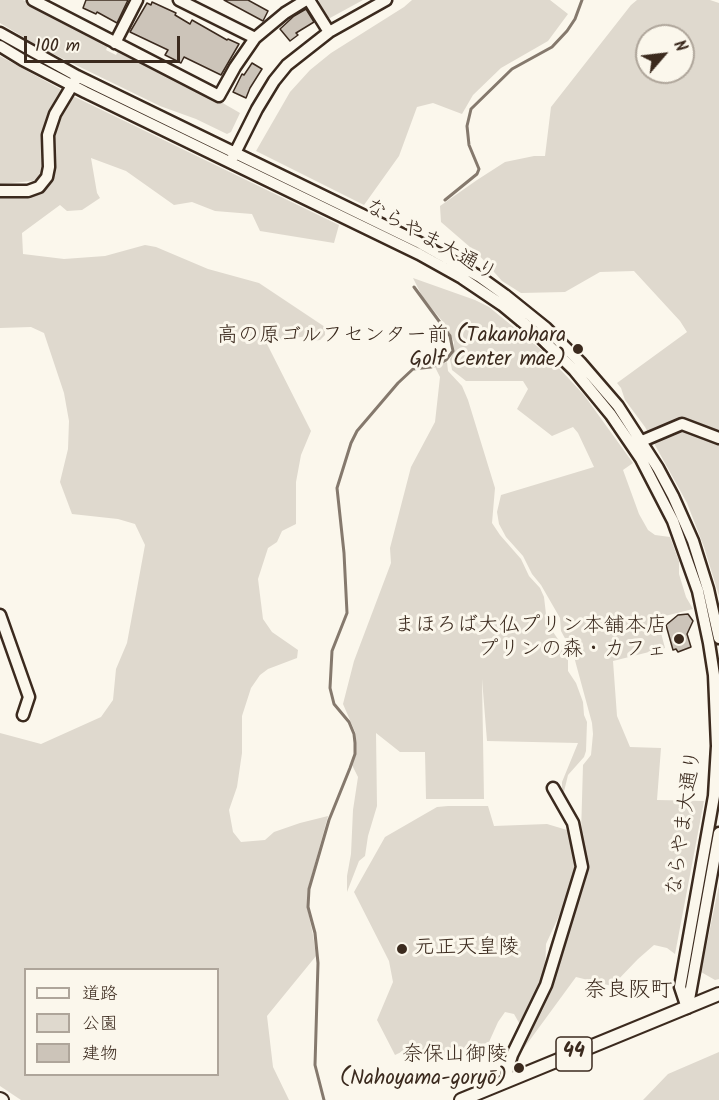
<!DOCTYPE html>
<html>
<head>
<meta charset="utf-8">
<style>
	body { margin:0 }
	#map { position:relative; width:719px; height:1100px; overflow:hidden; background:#fbf7ec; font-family:Kalam,"Klee One",sans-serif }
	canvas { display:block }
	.legend { position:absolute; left:24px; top:968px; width:195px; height:108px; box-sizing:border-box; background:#fbf7ec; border:2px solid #aea59a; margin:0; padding:8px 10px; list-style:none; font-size:18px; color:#3b2a1e }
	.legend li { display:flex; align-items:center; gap:12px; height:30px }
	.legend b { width:30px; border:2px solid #aea59a }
	.north { position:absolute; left:635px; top:24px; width:60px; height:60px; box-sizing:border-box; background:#fbf7ec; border:2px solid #aea59a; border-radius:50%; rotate:62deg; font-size:16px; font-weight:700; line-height:24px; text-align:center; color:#3b2a1e }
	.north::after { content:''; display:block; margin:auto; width:21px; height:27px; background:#3b2a1e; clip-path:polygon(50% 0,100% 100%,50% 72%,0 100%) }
	.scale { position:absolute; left:24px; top:36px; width:156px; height:27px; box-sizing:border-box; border:3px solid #3b2a1e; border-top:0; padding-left:8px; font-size:18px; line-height:21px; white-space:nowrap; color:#3b2a1e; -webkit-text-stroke:4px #fbf7ec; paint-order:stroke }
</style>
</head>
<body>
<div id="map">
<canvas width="719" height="1100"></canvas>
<ul class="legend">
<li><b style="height:8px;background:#fbf7ec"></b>道路</li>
<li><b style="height:16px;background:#dfd9ce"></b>公園</li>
<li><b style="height:16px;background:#ccc4b9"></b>建物</li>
</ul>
<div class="north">N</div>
<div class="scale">100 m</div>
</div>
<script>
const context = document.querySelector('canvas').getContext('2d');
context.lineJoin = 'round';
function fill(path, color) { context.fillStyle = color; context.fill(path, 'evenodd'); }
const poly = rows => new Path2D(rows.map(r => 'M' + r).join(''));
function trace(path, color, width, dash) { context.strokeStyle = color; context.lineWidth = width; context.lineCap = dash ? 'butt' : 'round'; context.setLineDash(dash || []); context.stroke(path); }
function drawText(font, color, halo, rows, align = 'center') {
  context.font = font + ' Kalam,"Klee One",sans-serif'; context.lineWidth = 6; context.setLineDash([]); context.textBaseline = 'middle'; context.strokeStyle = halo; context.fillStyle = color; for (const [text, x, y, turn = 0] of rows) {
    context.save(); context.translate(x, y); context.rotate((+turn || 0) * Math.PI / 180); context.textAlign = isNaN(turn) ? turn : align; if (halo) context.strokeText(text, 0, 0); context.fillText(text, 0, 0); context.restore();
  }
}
fill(poly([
	[0,0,23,0,108,45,106,50,116,55,118,51,221,102,240,113,231,132,227,134,196,119,160,106,43,49,0,23],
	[319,0,363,0,330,18,325,17,318,5],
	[412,0,550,0,568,14,548,41,501,68,473,95,462,114,433,103,417,107,399,156,364,205,256,151,290,92,310,70,331,53,404,7],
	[637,0,710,0,719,3,719,596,704,547,687,503,645,427,625,400,621,388,617,383,687,332,680,321,634,271,600,272,565,292,521,293,502,281,478,254,441,222,440,206,477,180,505,162,534,156,545,156,551,107,631,5],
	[647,36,683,36,683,72,647,72],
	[0,56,62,90,62,95,42,131,42,146,45,172,39,179,33,181,0,184],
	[73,96,339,225,334,243,260,231,252,214,215,211,192,202,174,205,126,171,91,158,97,193,100,198,82,210,67,211,60,205,22,233,23,254,64,259,105,256,145,245,156,247,208,269,259,283,325,327,325,335,320,340,312,341,308,336,266,342,311,431,301,455,296,482,296,524,282,531,277,542,268,548,258,579,263,619,272,632,298,650,297,658,268,669,260,675,251,688,242,716,242,753,237,787,229,810,233,832,241,842,265,840,274,832,300,823,328,816,308,889,307,907,313,935,316,956,267,1016,273,1067,289,1100,21,1100,0,1086,0,733,41,744,101,717,113,700,116,669,127,643,145,545,135,524,118,519,72,514,60,482,68,449,69,421,64,393,44,333,31,327,0,328,0,194,45,188,50,184,55,173,51,136,54,125],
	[26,970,218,970,218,1074,26,1074],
	[413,278,475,300,489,307,544,352,584,395,633,463,623,470,639,514,648,530,655,535,670,537,679,561,679,574,686,597,693,609,657,618,665,648,613,661,617,716,630,747,661,748,657,800,704,801,675,954,667,948,654,945,638,959,612,986,576,977,513,1063,549,961,549,948,553,937,565,919,586,864,581,834,583,765,591,755,593,734,592,723,573,653,561,631,560,618,541,585,532,574,523,556,506,537,499,524,497,512,501,495,594,467,578,433,573,427,552,436,517,409,528,389,523,381,466,381,452,370,450,359,454,351,454,342,444,323,423,298],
	[447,362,448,371,462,386,468,400,495,488,492,523,500,535,521,559,529,576,540,588,544,597,547,623,568,654,568,671,576,683,583,702,584,715,587,722,586,751,584,757,568,775,562,800,562,782,578,743,487,741,482,679,484,799,426,799,425,752,400,752,376,733,377,806,368,836,365,856,359,861,347,892,347,876,351,854,353,810,358,777,352,765,356,754,356,734,343,704,354,661,391,563,390,548,411,467,435,422,440,377,435,367],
	[448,806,488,806,494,826,547,824,567,830,574,835,580,854,570,892,546,944,545,977,522,1028,514,1014,505,1012,498,1022,489,1042,461,1053,430,1057,414,1046,395,1055,377,1020,393,982,389,961,354,892,385,837,437,807],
	[719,885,719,979,715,980,701,972],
	[719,1052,719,1100,643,1100,668,1074]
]), '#dfd9ce');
trace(poly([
	[445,200,477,174,479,169,469,145,467,126,471,109,512,69,552,47,567,31,575,19,582,0],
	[324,1100,315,1065,318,963,315,933,308,907,309,889,329,820,350,768,355,754,355,743,354,734,349,722,334,704,330,688,332,651,347,613,344,553,337,488,351,443,357,431,398,383,413,369,431,367,441,363,446,360,453,351,450,336,414,287]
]), '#85796d', 3);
const building = poly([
	[86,0,128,0,117,23,97,12,96,14,83,8,86,0],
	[224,0,248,0,268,11,263,21,224,0],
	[152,2,176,13,175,15,190,24,192,20,227,40,228,39,239,44,221,75,184,57,181,63,165,55,168,50,130,32,147,3,151,5,152,2],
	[306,9,314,22,296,33,298,35,290,41,280,29,294,16,306,9],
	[252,63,262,69,250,88,246,98,233,92,242,74,244,75,252,63],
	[688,614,693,621,687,634,691,647,678,652,676,649,673,650,666,625,678,615,688,614]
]);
fill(building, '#ccc4b9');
trace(building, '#3b2a1e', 1.5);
const minor = poly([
	[33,0,219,96,235,67,255,38,285,13,306,0],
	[179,0,255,38],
	[309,0,329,32],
	[0,33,77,76,418,242,480,277,505,295,546,328,580,362,618,406,658,468,673,496,693,541,708,589,719,638],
	[115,43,137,0],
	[0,46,23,60,85,92,419,254,462,278,502,305,537,334,574,370,611,415,641,459,673,521,698,591,709,643,714,675,717,746,714,796,680,987,687,1008],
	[233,157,257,109,274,81,287,65,329,32,386,0],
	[0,191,28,191,39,187,47,177,49,167,48,135,55,114,76,79],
	[642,441,682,424,719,438],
	[0,615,29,697,23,715],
	[688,1005,719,833],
	[507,1081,508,1068,512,1055,546,985,582,867,573,823,553,788]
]);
const major = poly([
	[0,1099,2,1100],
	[461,1100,719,994]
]);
trace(minor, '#3b2a1e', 15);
trace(major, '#3b2a1e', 16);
trace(minor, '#fbf7ec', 10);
trace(major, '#fbf7ec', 12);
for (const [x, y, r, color] of [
	[578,349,6,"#3b2a1e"],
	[679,639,6,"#3b2a1e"],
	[402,949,6,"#3b2a1e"],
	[519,1068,6,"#3b2a1e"]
]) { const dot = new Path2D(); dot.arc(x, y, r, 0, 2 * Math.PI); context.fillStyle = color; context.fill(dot); trace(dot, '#fbf7ec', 2); }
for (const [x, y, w] of [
	[574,1054,36]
]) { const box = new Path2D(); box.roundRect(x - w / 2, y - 17, w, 34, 4.5); context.fillStyle = '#fbf7ec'; context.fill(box); trace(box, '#3b2a1e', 1.5); }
drawText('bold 20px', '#3b2a1e', null, [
	["44",574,1054]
]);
drawText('21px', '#3b2a1e', '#fbf7ec', [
	["ならやま大通り",430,242,29],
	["ならやま大通り",686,823,-82]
]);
drawText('21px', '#3b2a1e', '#fbf7ec', [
	["高の原ゴルフセンター前 (Takanohara",566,337],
	["Golf Center mae)",566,361],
	["まほろば大仏プリン本舗本店",667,627],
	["プリンの森・カフェ",667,651],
	["元正天皇陵",414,949,"left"],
	["奈保山御陵",507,1056],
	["(Nahoyama-goryō)",507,1080]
], 'right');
drawText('22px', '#3b2a1e', '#fbf7ec', [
	["奈良阪町",628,992]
]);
</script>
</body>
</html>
